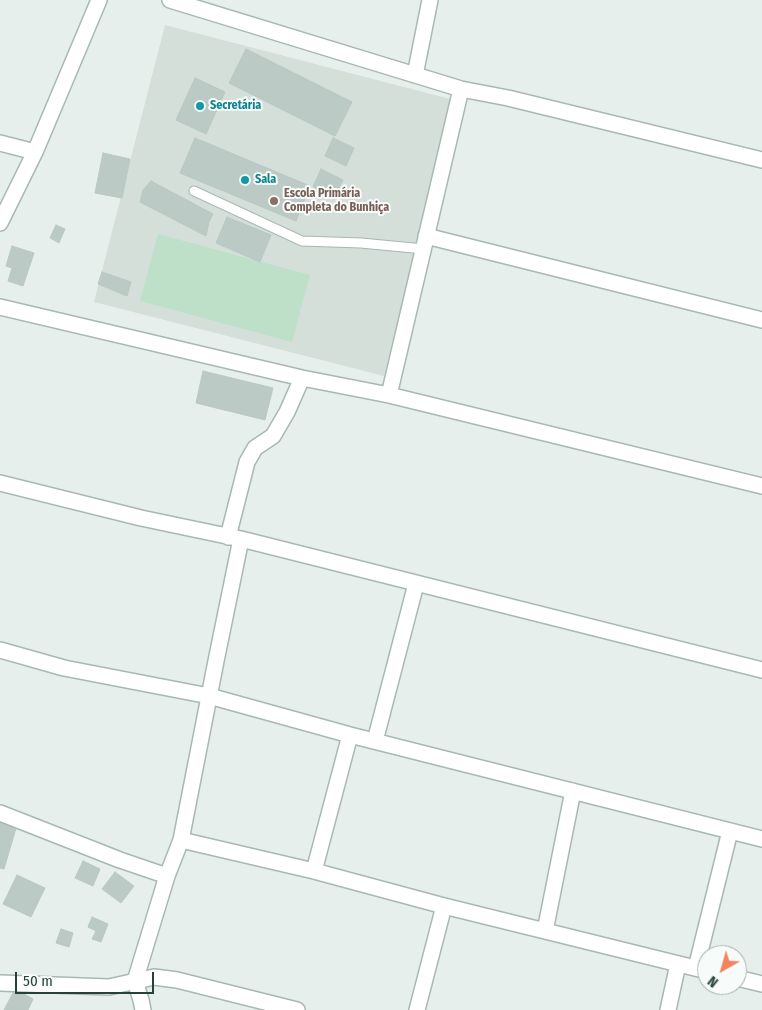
<!DOCTYPE html>
<html>
<head>
<meta charset="utf-8">
<style>
	body { margin:0 }
	#map { position:relative; width:762px; height:1010px; overflow:hidden; background:#e6efeb; font-family:"Fira Sans Condensed",sans-serif }
	canvas { display:block }
	.north { position:absolute; left:697px; top:945px; width:50px; height:50px; box-sizing:border-box; background:#f7fbf9; border:1px solid #a3b1ad; border-radius:50%; rotate:218deg; font-size:14px; font-weight:700; line-height:20px; text-align:center; color:#24423a }
	.north::after { content:''; display:block; margin:auto; width:18px; height:22px; background:#f4845f; clip-path:polygon(50% 0,100% 100%,50% 72%,0 100%) }
	.scale { position:absolute; left:15px; top:972px; width:139px; height:22px; box-sizing:border-box; border:2px solid #24423a; border-top:0; padding-left:6px; font-size:15px; line-height:18px; white-space:nowrap; color:#24423a; -webkit-text-stroke:4px #f7fbf9; paint-order:stroke }
</style>
</head>
<body>
<div id="map">
<canvas width="762" height="1010"></canvas>
<div class="north">N</div>
<div class="scale">50 m</div>
</div>
<script>
const context = document.querySelector('canvas').getContext('2d');
context.lineJoin = 'round';
function fill(path, color) { context.fillStyle = color; context.fill(path, 'evenodd'); }
const poly = rows => new Path2D(rows.map(r => 'M' + r).join(''));
function trace(path, color, width, dash) { context.strokeStyle = color; context.lineWidth = width; context.lineCap = dash ? 'butt' : 'round'; context.setLineDash(dash || []); context.stroke(path); }
function drawText(font, color, halo, rows, align = 'center') {
  context.font = font + ' "Fira Sans Condensed",sans-serif'; context.lineWidth = 4; context.setLineDash([]); context.textBaseline = 'middle'; context.strokeStyle = halo; context.fillStyle = color; for (const [text, x, y, turn = 0] of rows) {
    context.save(); context.translate(x, y); context.rotate((+turn || 0) * Math.PI / 180); context.textAlign = isNaN(turn) ? turn : align; if (halo) context.strokeText(text, 0, 0); context.fillText(text, 0, 0); context.restore();
  }
}
fill(poly([
	[165,25,454,100,384,376,94,302]
]), '#d4dfda');
fill(poly([
	[158,234,310,275,292,342,140,301]
]), '#bfe0c8');
const building = poly([
	[246,49,352,102,335,136,229,83,246,49],
	[195,78,225,92,206,134,176,120,195,78],
	[195,138,310,186,296,221,180,173,195,138],
	[333,138,354,148,346,166,325,156,333,138],
	[103,153,130,159,122,198,95,193,103,153],
	[321,169,343,180,334,198,313,187,321,169],
	[151,181,213,214,209,222,206,236,140,202,143,190,151,181],
	[227,217,271,235,260,262,216,243,227,217],
	[56,225,65,229,59,243,50,238,56,225],
	[12,246,34,253,23,286,8,281,12,268,6,266,12,246],
	[102,272,131,282,127,296,98,284,102,272],
	[203,371,273,388,265,420,196,403,203,371],
	[0,820,17,825,4,869,0,868,0,820],
	[83,861,100,869,93,886,75,878,83,861],
	[115,872,134,886,121,903,102,889,115,872],
	[17,875,45,888,31,917,3,904,17,875],
	[92,917,108,924,101,942,92,939,96,931,88,927,92,917],
	[61,929,73,933,69,947,56,943,61,929],
	[15,989,33,999,28,1010,4,1010,15,989]
]);
fill(building, '#bbcac4');
trace(building, '#b8c9c2', 1);
const lane = poly([
	[194,191,302,241,361,243,424,249]
]);
const street = poly([
	[170,0,461,89,508,98,762,160],
	[415,75,430,0],
	[0,143,35,152],
	[0,223,35,152,99,0],
	[426,236,762,320],
	[0,307,302,378,389,395,762,486],
	[389,395,461,89],
	[0,483,141,518,241,539,762,670],
	[228,537,247,462,255,448,273,436,287,412,302,378],
	[0,650,64,668,209,696,350,735,762,839],
	[375,741,416,584],
	[0,813,120,860,167,876],
	[181,840,314,871,444,906,707,971],
	[314,871,350,735],
	[545,931,573,791],
	[696,968,730,831],
	[737,978,762,984],
	[0,983,109,987,154,977,177,980,297,1010],
	[143,1010,141,1000,135,981,167,876,181,840,216,661,241,539],
	[417,1010,444,906],
	[668,1010,678,964]
]);
trace(lane, '#a8b8b2', 11);
trace(street, '#a8b8b2', 18);
trace(lane, '#fff', 9);
trace(street, '#fff', 15);
for (const [x, y, r, color] of [
	[200,106,5,"#0f9aa8"],
	[245,180,5,"#0f9aa8"],
	[274,201,5,"#8d6e63"]
]) { const dot = new Path2D(); dot.arc(x, y, r, 0, 2 * Math.PI); context.fillStyle = color; context.fill(dot); trace(dot, '#f7fbf9', 2); }
drawText('bold 12px', '#0d838f', '#f7fbf9', [
	["Secretária",210,106],
	["Sala",255,180]
], 'left');
drawText('bold 12px', '#785e54', '#f7fbf9', [
	["Escola Primária",284,194],
	["Completa do Bunhiça",284,208]
], 'left');
</script>
</body>
</html>
